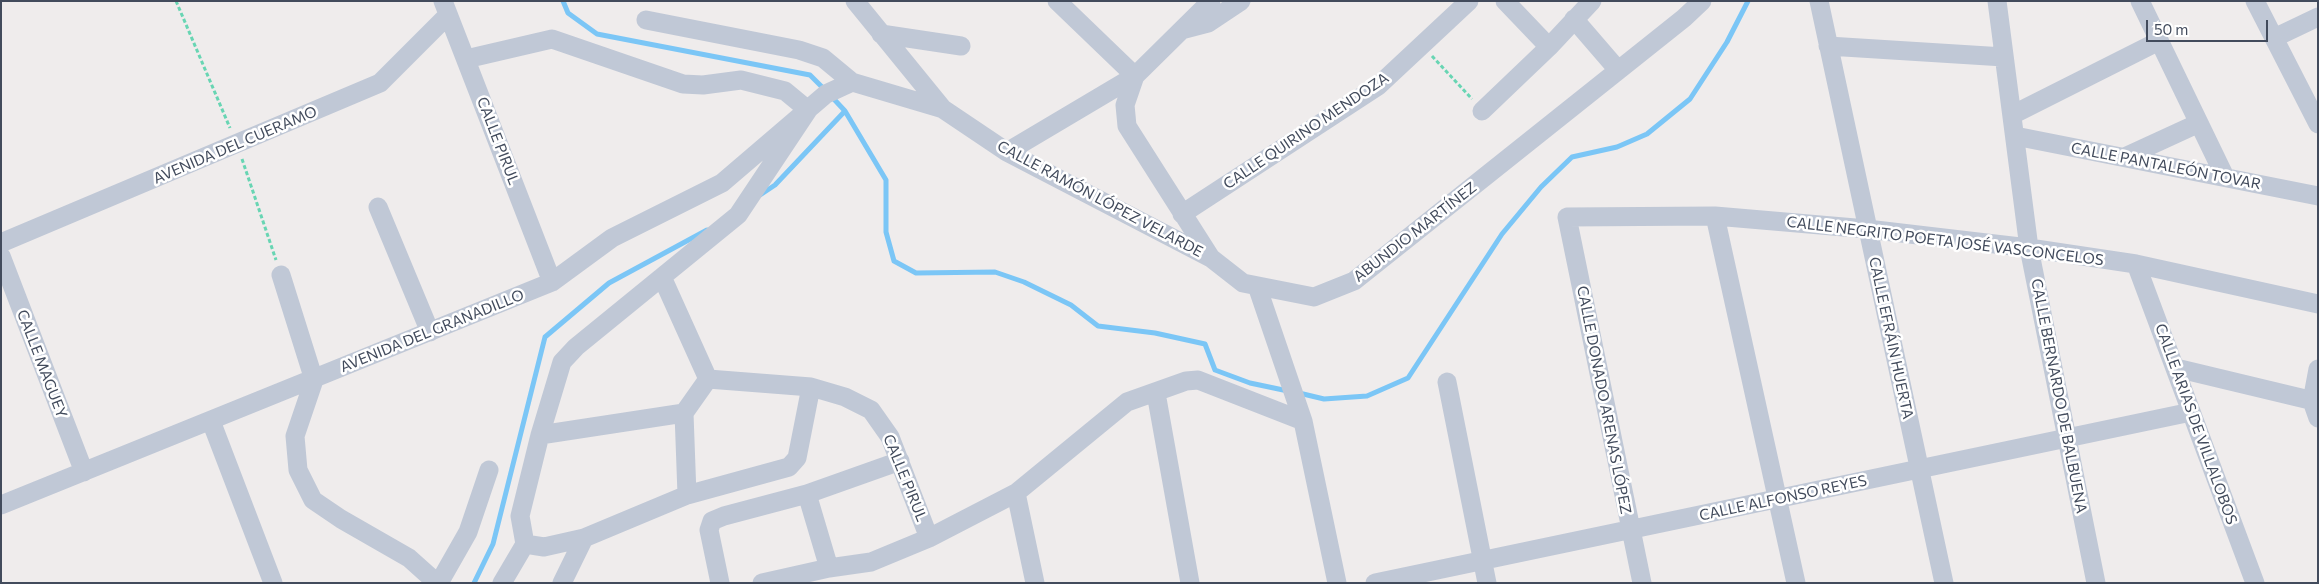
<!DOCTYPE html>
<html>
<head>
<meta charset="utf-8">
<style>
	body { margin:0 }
	#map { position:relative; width:2319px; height:584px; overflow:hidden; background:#efecec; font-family:Commissioner,sans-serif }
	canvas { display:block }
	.frame { position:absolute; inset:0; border:2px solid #424b5c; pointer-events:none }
	.scale { position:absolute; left:2146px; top:20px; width:122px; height:22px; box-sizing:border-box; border:2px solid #424b5c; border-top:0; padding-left:6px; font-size:15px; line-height:18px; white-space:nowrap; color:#424b5c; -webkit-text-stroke:4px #fff; paint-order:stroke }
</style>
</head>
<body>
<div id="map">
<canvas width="2319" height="584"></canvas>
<div class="frame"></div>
<div class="scale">50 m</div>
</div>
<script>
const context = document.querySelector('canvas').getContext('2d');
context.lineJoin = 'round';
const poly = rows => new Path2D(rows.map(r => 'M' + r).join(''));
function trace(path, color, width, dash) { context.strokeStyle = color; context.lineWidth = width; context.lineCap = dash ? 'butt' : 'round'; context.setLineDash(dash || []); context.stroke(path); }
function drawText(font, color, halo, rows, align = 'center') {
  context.font = font + ' Commissioner,sans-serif'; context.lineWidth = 5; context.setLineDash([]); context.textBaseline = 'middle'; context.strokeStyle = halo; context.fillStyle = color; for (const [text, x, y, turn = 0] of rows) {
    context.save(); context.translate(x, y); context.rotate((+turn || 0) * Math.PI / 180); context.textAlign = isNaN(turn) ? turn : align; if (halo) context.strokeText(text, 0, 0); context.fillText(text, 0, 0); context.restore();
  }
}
trace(poly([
	[563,1,568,13,597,34,810,75,825,90],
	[831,96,845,111,886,180,886,232,894,261,916,273,995,272,1024,282,1071,305,1098,326,1155,333,1205,344,1215,370,1250,383,1288,391],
	[760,195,775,185,845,111],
	[1299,393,1324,399,1367,396,1408,378,1502,234,1541,187,1572,157,1617,147,1647,134,1690,99,1727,42,1748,1],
	[474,583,493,544,545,337,609,283,707,230]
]), '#7bc6f6', 5);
trace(poly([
	[176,1,230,128],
	[1432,56,1472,99],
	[242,159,276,260]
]), '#68d5b3', 3, [4, 2.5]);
trace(poly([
	[443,1,552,282],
	[855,1,943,109],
	[1211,1,1135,76,1125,105,1127,126,1211,258,1243,283,1314,297,1354,281,1684,18,1702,1],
	[1505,1,1549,47],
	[1819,1,1944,583],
	[1997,1,2029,248,2096,583],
	[2140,1,2225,177],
	[2255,1,2318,124],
	[1574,19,1618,70],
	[646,20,799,50,823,58,852,82],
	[1185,29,1208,23,1241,1],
	[881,34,961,46],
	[2274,38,2318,17],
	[1828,46,2004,57],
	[466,59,552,39,683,84,703,85,741,80,785,91,808,110,738,215,576,347,562,362,540,435,520,516,525,544,502,583],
	[1482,111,1549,47,1592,1],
	[2012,115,2159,41],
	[2015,136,2318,196],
	[1007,152,1135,76,1057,1],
	[2125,157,2199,123],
	[378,207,430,332],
	[1182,214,1378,86,1469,1],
	[1715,216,1796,583],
	[1,243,380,83,448,15],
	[1,256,84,472],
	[2136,264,2255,583],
	[281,275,314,380,295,436,298,470,313,500,341,519,409,558,437,583],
	[662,277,708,379,684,413,687,495],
	[1257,286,1303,421,1337,583],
	[2176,368,2318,402],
	[2318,369,2312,401,2318,418],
	[708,379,811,387,845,397,871,410,890,437,929,538],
	[1447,382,1487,583],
	[1156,393,1190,583],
	[211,421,273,583],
	[540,435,684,413],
	[1016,493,1035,583],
	[807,494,829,568],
	[1,505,552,282,612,238,722,183,826,94,852,82,943,109,1007,152,1211,258],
	[525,544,544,547,584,538,687,495,789,467,797,458,811,387],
	[439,583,468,532,489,470],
	[562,583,584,538],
	[720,583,709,530,712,521,724,516,807,494,900,461],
	[762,583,829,568,871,562,929,538,1016,493,1127,402,1186,381,1198,380,1303,421],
	[1375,583,2191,412],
	[1642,583,1567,217,1715,216,1867,229,2029,248,2136,264,2318,304]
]), '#c0c8d6', 19);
drawText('15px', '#424b5c', '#fff', [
	["CALLE QUIRINO MENDOZA",1306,131,-34],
	["CALLE PIRUL",498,141,69],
	["AVENIDA DEL CUERAMO",235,145,-23],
	["CALLE PANTALEÓN TOVAR",2166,166,11],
	["CALLE RAMÓN LÓPEZ VELARDE",1100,199,28],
	["ABUNDIO MARTÍNEZ",1415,232,-38],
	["CALLE NEGRITO POETA JOSÉ VASCONCELOS",1945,241,7],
	["AVENIDA DEL GRANADILLO",432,331,-22],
	["CALLE EFRÁIN HUERTA",1891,338,78],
	["CALLE MAGUEY",42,364,69],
	["CALLE BERNARDO DE BALBUENA",2059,396,79],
	["CALLE DONADO ARENAS LÓPEZ",1604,400,79],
	["CALLE ARIAS DE VILLALOBOS",2196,424,70],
	["CALLE PIRUL",905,478,68],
	["CALLE ALFONSO REYES",1783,498,-12]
]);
</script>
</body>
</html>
